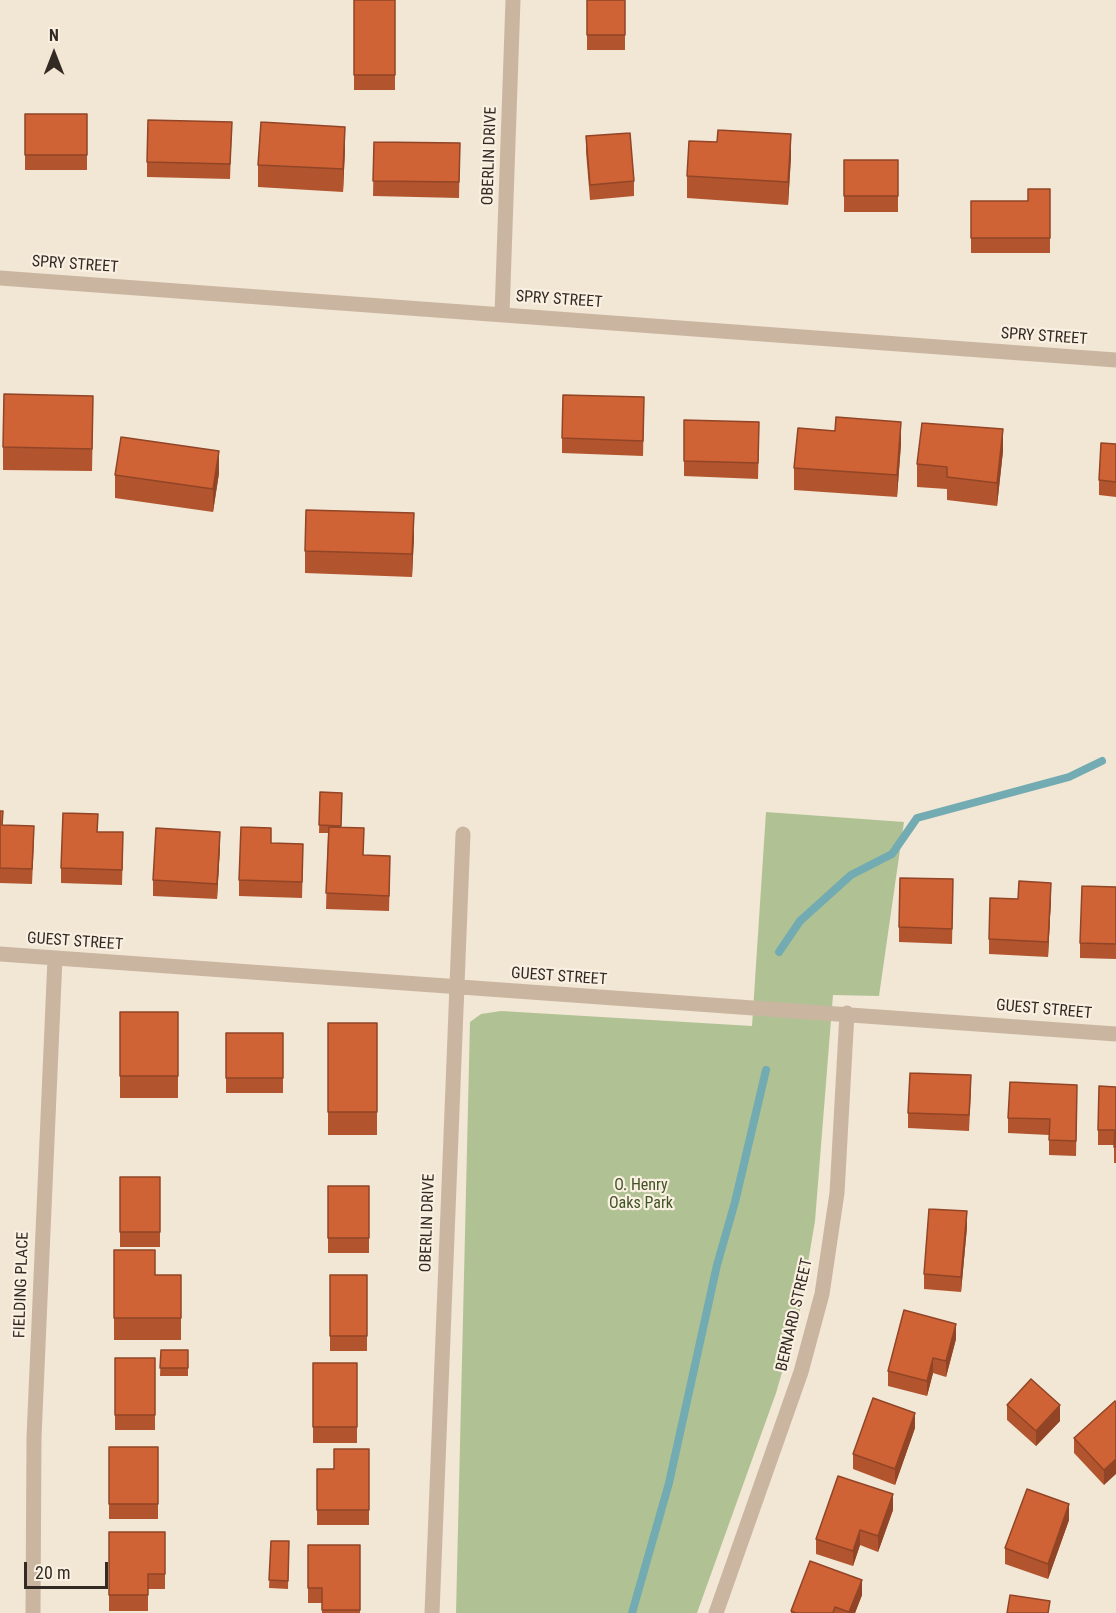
<!DOCTYPE html>
<html>
<head>
<meta charset="utf-8">
<style>
	body { margin:0 }
	#map { position:relative; width:1116px; height:1613px; overflow:hidden; background:#f2e6d5; font-family:"Roboto Condensed",sans-serif }
	canvas { display:block }
	.north { position:absolute; left:24px; top:24px; width:60px; height:60px; -webkit-text-stroke:4px #faf0e1; paint-order:stroke; rotate:0deg; font-size:16px; font-weight:700; line-height:24px; text-align:center; color:#342a24 }
	.north::after { content:''; display:block; margin:auto; width:21px; height:27px; background:#342a24; clip-path:polygon(50% 0,100% 100%,50% 72%,0 100%) }
	.scale { position:absolute; left:24px; top:1562px; width:84px; height:27px; box-sizing:border-box; border:3px solid #342a24; border-top:0; padding-left:8px; font-size:18px; line-height:21px; white-space:nowrap; color:#342a24; -webkit-text-stroke:4px #faf0e1; paint-order:stroke }
</style>
</head>
<body>
<div id="map">
<canvas width="1116" height="1613"></canvas>
<div class="north">N</div>
<div class="scale">20 m</div>
</div>
<script>
const context = document.querySelector('canvas').getContext('2d');
context.lineJoin = 'round';
function fill(path, color) { context.fillStyle = color; context.fill(path, 'evenodd'); }
const poly = rows => new Path2D(rows.map(r => 'M' + r).join(''));
function trace(path, color, width, dash) { context.strokeStyle = color; context.lineWidth = width; context.lineCap = dash ? 'butt' : 'round'; context.setLineDash(dash || []); context.stroke(path); }
function drawText(font, color, halo, rows, align = 'center') {
  context.font = font + ' "Roboto Condensed",sans-serif'; context.lineWidth = 4.5; context.setLineDash([]); context.textBaseline = 'middle'; context.strokeStyle = halo; context.fillStyle = color; for (const [text, x, y, turn = 0] of rows) {
    context.save(); context.translate(x, y); context.rotate((+turn || 0) * Math.PI / 180); context.textAlign = isNaN(turn) ? turn : align; if (halo) context.strokeText(text, 0, 0); context.fillText(text, 0, 0); context.restore();
  }
}
fill(poly([
	[766,812,904,822,879,996,833,995,815,1221,800,1310,776,1393,697,1613,456,1613,470,1022,481,1014,501,1011,752,1026]
]), '#b0c294');
trace(poly([
	[779,952,800,921,851,875,892,854,917,818,1069,777,1102,761],
	[632,1613,669,1483,717,1265,735,1202,766,1070]
]), '#72abb1', 8);
trace(poly([
	[0,278,1116,360],
	[502,314,513,0],
	[0,954,1116,1034],
	[33,1613,34,1437,55,958],
	[432,1613,463,834],
	[716,1613,801,1372,822,1294,837,1193,847,1013]
]), '#cab6a0', 15);
fill(poly([
	[354,0,395,0,395,90,354,90],
	[587,0,625,0,625,50,587,50],
	[25,114,87,114,87,170,25,170],
	[232,122,230,179,147,177,147,162],
	[586,136,634,181,634,196,590,200,586,152],
	[374,142,460,143,459,198,373,196],
	[345,149,343,192,258,187,258,165],
	[791,157,788,205,687,198,687,176],
	[844,160,898,160,898,212,844,212],
	[1050,189,1050,253,971,253,971,201,1028,201],
	[644,413,643,456,562,453,562,438],
	[93,419,92,471,3,470,3,447],
	[684,420,759,437,758,479,684,476],
	[901,444,897,497,794,490,794,468],
	[1116,444,1116,497,1099,495,1099,480],
	[1003,451,997,506,947,500,947,489,917,487,917,464],
	[219,473,213,512,115,498,115,475],
	[414,536,412,577,305,573,305,551],
	[320,792,342,793,341,827,364,855,390,872,389,911,326,909,328,833,319,833],
	[0,811,3,825,34,841,32,884,0,883],
	[98,832,123,847,122,885,61,883,61,868],
	[271,843,303,860,302,898,239,896,239,880],
	[220,847,217,899,153,896,153,880],
	[1116,887,1116,959,1080,958,1080,943],
	[953,895,952,944,899,942,899,927],
	[1051,898,1048,957,989,954,989,939,1018,899],
	[120,1012,178,1012,178,1098,120,1098],
	[328,1023,377,1023,377,1135,328,1135],
	[226,1033,283,1033,283,1093,226,1093],
	[1116,1087,1116,1163,1114,1163,1114,1145,1098,1145,1098,1130],
	[971,1091,969,1131,908,1128,908,1113],
	[1077,1100,1076,1156,1049,1155,1049,1135,1008,1133,1008,1118],
	[120,1177,160,1177,160,1247,120,1247],
	[328,1186,369,1186,369,1253,328,1253],
	[967,1227,961,1292,924,1289,924,1274],
	[114,1250,155,1275,181,1275,181,1340,114,1340],
	[330,1275,367,1275,367,1351,330,1351],
	[956,1339,946,1377,933,1373,927,1396,888,1386,888,1371],
	[161,1350,188,1350,188,1376,160,1376],
	[115,1358,155,1358,155,1430,115,1430],
	[313,1363,357,1363,357,1443,313,1443],
	[1115,1401,1104,1485,1074,1453,1074,1438],
	[1007,1405,1060,1421,1036,1446,1007,1420],
	[915,1428,895,1485,853,1469,853,1454],
	[109,1447,158,1447,158,1519,109,1519],
	[369,1449,369,1525,317,1525,317,1469,334,1469],
	[893,1510,878,1552,860,1545,853,1566,816,1554,816,1539],
	[1069,1520,1048,1579,1005,1564,1005,1548],
	[109,1532,165,1532,165,1589,148,1589,148,1611,109,1611],
	[271,1541,289,1541,288,1589,269,1588],
	[308,1545,360,1545,360,1613,322,1613,322,1603,308,1603],
	[862,1595,855,1613,791,1613,791,1611]
]), '#b2552e');
fill(poly([
	[345,127,345,149,343,192,343,169],
	[791,134,791,157,788,205,788,182],
	[901,422,901,444,897,497,897,475],
	[1003,429,1003,451,997,506,997,483],
	[219,451,219,473,213,512,213,489],
	[414,513,414,536,412,577,412,554],
	[220,832,220,847,217,899,217,884],
	[1051,883,1051,898,1048,957,1048,942],
	[967,1211,967,1227,961,1292,961,1277],
	[956,1324,956,1339,946,1377,946,1361],
	[933,1358,933,1373,927,1396,927,1381],
	[1060,1405,1060,1421,1036,1446,1036,1431],
	[915,1413,915,1428,895,1485,895,1469],
	[1116,1459,1116,1474,1104,1485,1104,1470],
	[893,1494,893,1510,878,1552,878,1536],
	[1069,1504,1069,1520,1048,1579,1048,1564],
	[860,1530,860,1545,853,1566,853,1551],
	[862,1580,862,1595,855,1613,849,1613]
]), '#914526');
const building = poly([
	[354,0,395,0,395,75,354,75,354,0],
	[587,0,625,0,625,35,587,35,587,0],
	[25,114,87,114,87,155,25,155,25,114],
	[148,120,232,122,230,164,147,162,148,120],
	[261,122,345,127,343,169,258,165,261,122],
	[718,130,791,134,788,182,687,176,689,141,717,142,718,130],
	[630,133,634,181,590,185,586,136,630,133],
	[374,142,460,143,459,182,373,181,374,142],
	[844,160,898,160,898,196,844,196,844,160],
	[1028,189,1050,189,1050,238,971,238,971,201,1028,201,1028,189],
	[4,394,93,396,92,449,3,447,4,394],
	[563,395,644,397,643,441,562,438,563,395],
	[836,417,901,422,897,475,794,468,798,428,835,431,836,417],
	[684,420,759,422,758,463,684,461,684,420],
	[922,423,1003,429,997,483,947,477,947,467,917,464,922,423],
	[121,437,219,451,213,489,115,475,121,437],
	[1101,443,1116,444,1116,482,1099,480,1101,443],
	[306,510,414,513,412,554,305,551,306,510],
	[320,792,342,793,341,826,319,825,320,792],
	[0,811,3,811,2,825,34,826,32,869,0,868,0,811],
	[63,813,98,814,97,832,123,832,122,870,61,868,63,813],
	[241,827,271,828,271,843,303,844,302,882,239,880,241,827],
	[329,827,364,828,363,855,390,856,389,896,326,893,329,827],
	[156,828,220,832,217,884,153,880,156,828],
	[900,878,953,879,952,929,899,927,900,878],
	[1019,881,1051,883,1048,942,989,939,990,898,1018,899,1019,881],
	[1082,886,1116,887,1116,944,1080,943,1082,886],
	[120,1012,178,1012,178,1076,120,1076,120,1012],
	[328,1023,377,1023,377,1112,328,1112,328,1023],
	[226,1033,283,1033,283,1078,226,1078,226,1033],
	[910,1073,971,1075,969,1115,908,1113,910,1073],
	[1010,1082,1077,1085,1076,1141,1049,1140,1050,1119,1008,1118,1010,1082],
	[1099,1086,1116,1087,1116,1147,1114,1147,1115,1130,1098,1130,1099,1086],
	[120,1177,160,1177,160,1232,120,1232,120,1177],
	[328,1186,369,1186,369,1238,328,1238,328,1186],
	[929,1209,967,1211,961,1277,924,1274,929,1209],
	[114,1250,155,1250,155,1275,181,1275,181,1318,114,1318,114,1250],
	[330,1275,367,1275,367,1336,330,1336,330,1275],
	[904,1310,956,1324,946,1361,933,1358,927,1381,888,1371,904,1310],
	[161,1350,188,1350,188,1368,160,1368,161,1350],
	[115,1358,155,1358,155,1415,115,1415,115,1358],
	[313,1363,357,1363,357,1427,313,1427,313,1363],
	[1031,1379,1060,1405,1036,1431,1007,1405,1031,1379],
	[873,1398,915,1413,895,1469,853,1454,873,1398],
	[1115,1401,1116,1402,1116,1459,1104,1470,1074,1438,1115,1401],
	[109,1447,158,1447,158,1504,109,1504,109,1447],
	[334,1449,369,1449,369,1510,317,1510,317,1469,334,1469,334,1449],
	[838,1476,893,1494,878,1536,860,1530,853,1551,816,1539,838,1476],
	[1027,1489,1069,1504,1048,1564,1005,1548,1027,1489],
	[109,1532,165,1532,165,1574,148,1574,148,1595,109,1595,109,1532],
	[271,1541,289,1541,288,1581,269,1580,271,1541],
	[308,1545,360,1545,360,1610,322,1610,322,1588,308,1588,308,1545],
	[810,1561,862,1580,849,1612,835,1607,833,1613,796,1613,791,1611,810,1561],
	[1010,1595,1050,1601,1048,1613,1007,1613,1010,1595]
]);
fill(building, '#cf6336');
trace(building, '#914526', 1.5);
drawText('16px', '#342a24', '#faf0e1', [
	["OBERLIN DRIVE",490,156,-88],
	["SPRY STREET",75,265,4],
	["SPRY STREET",559,300,4],
	["SPRY STREET",1044,337,4],
	["GUEST STREET",75,942,4],
	["GUEST STREET",559,977,4],
	["GUEST STREET",1044,1010,5],
	["OBERLIN DRIVE",428,1223,-88],
	["FIELDING PLACE",22,1285,-88],
	["BERNARD STREET",795,1315,-77]
]);
drawText('16px', '#415426', '#faf0e1', [
	["O. Henry",641,1186],
	["Oaks Park",641,1204]
]);
</script>
</body>
</html>
